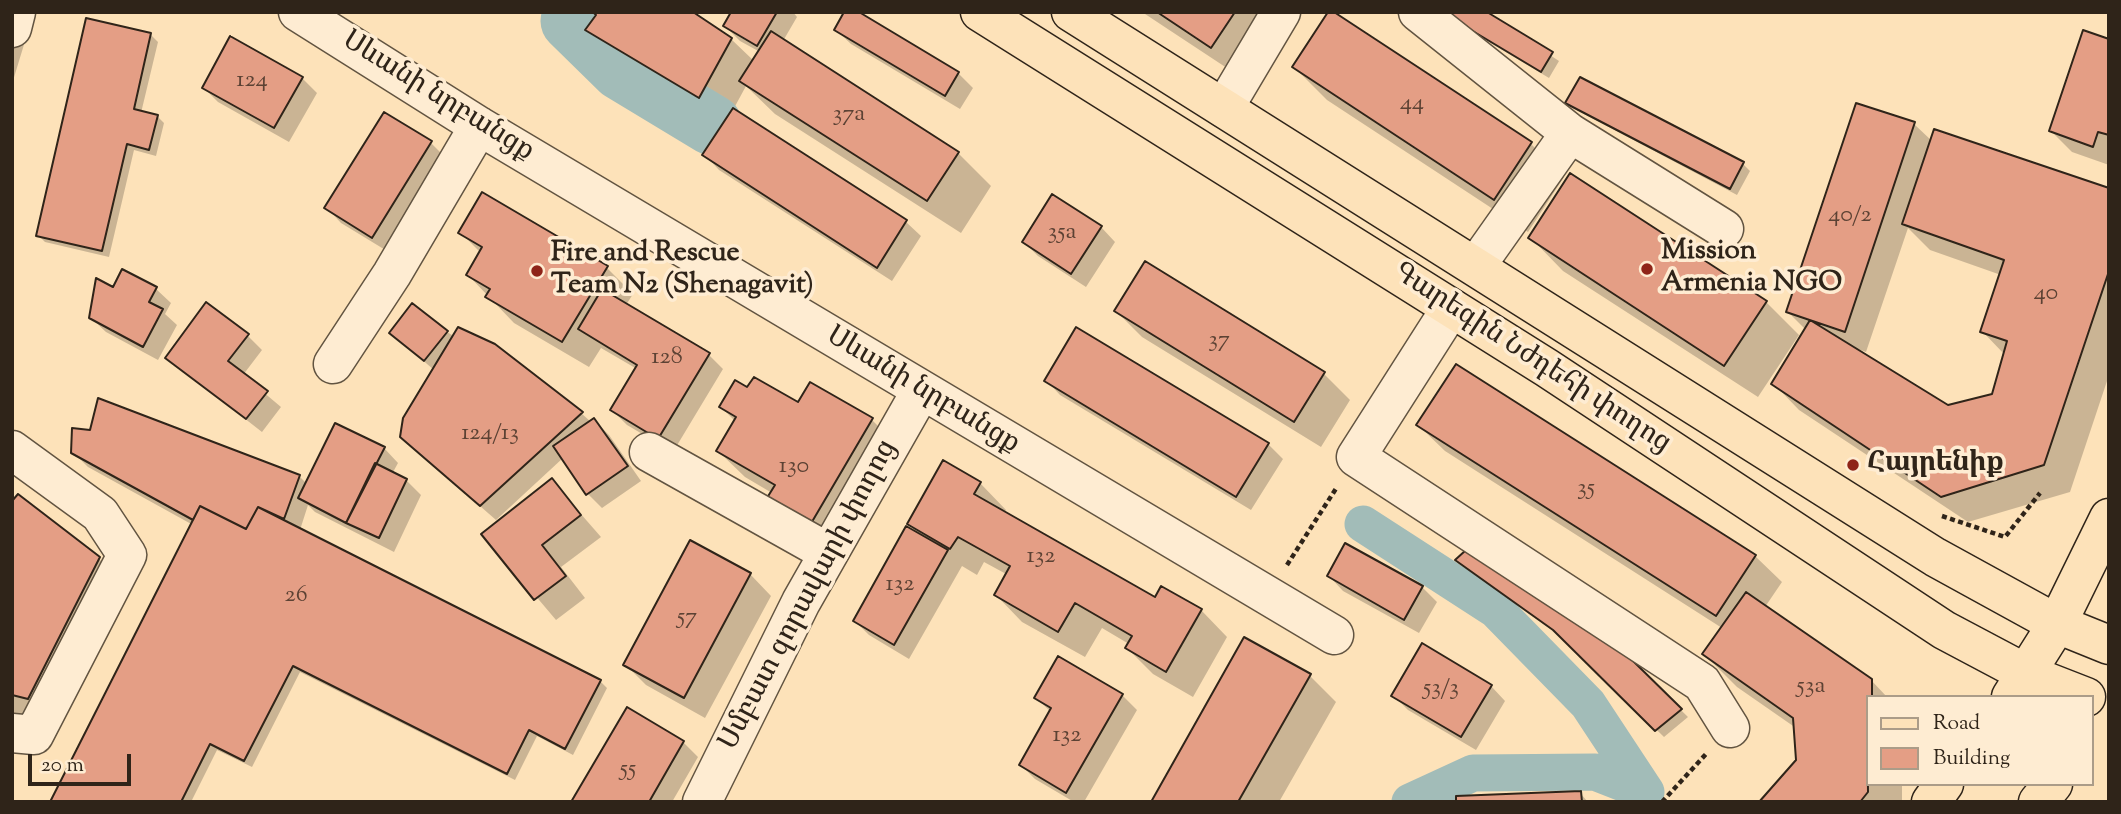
<!DOCTYPE html>
<html>
<head>
<meta charset="utf-8">
<style>
	body { margin:0 }
	#map { position:relative; width:2121px; height:814px; overflow:hidden; background:#fde2b9; font-family:"Sorts Mill Goudy",serif }
	canvas { display:block }
	.frame { position:absolute; inset:0; border:14px solid #2f2419; pointer-events:none }
	.legend { position:absolute; left:1866px; top:695px; width:228px; height:91px; box-sizing:border-box; background:#feecd2; border:2px solid #ab9c88; margin:0; padding:9px 12px; list-style:none; font-size:21px; color:#2f2419 }
	.legend li { display:flex; align-items:center; gap:14px; height:35px }
	.legend b { width:35px; border:2px solid #ab9c88 }
	.scale { position:absolute; left:28px; top:754px; width:103px; height:32px; box-sizing:border-box; border:4px solid #2f2419; border-top:0; padding-left:9px; font-size:21px; line-height:24px; white-space:nowrap; color:#2f2419; -webkit-text-stroke:5px #feecd2; paint-order:stroke }
</style>
</head>
<body>
<div id="map">
<canvas width="2121" height="814"></canvas>
<div class="frame"></div>
<ul class="legend">
<li><b style="height:9px;background:#fde2b9"></b>Road</li>
<li><b style="height:19px;background:#e49e85"></b>Building</li>
</ul>
<div class="scale">20 m</div>
</div>
<script>
const context = document.querySelector('canvas').getContext('2d');
context.lineJoin = 'round';
function fill(path, color) { context.fillStyle = color; context.fill(path, 'evenodd'); }
const poly = rows => new Path2D(rows.map(r => 'M' + r).join(''));
function trace(path, color, width, dash) { context.strokeStyle = color; context.lineWidth = width; context.lineCap = dash ? 'butt' : 'round'; context.setLineDash(dash || []); context.stroke(path); }
function drawText(font, color, halo, rows, align = 'center') {
  context.font = font + ' "Sorts Mill Goudy","Noto Serif Armenian",serif'; context.lineWidth = 7; context.setLineDash([]); context.textBaseline = 'middle'; context.strokeStyle = halo; context.fillStyle = color; for (const [text, x, y, turn = 0] of rows) {
    context.save(); context.translate(x, y); context.rotate((+turn || 0) * Math.PI / 180); context.textAlign = isNaN(turn) ? turn : align; if (halo) context.strokeText(text, 0, 0); context.fillText(text, 0, 0); context.restore();
  }
}
fill(poly([
	[12,12,33,15,12,84],
	[590,12,690,12,731,39,754,61,760,52,740,41,725,26,733,12,793,12,797,17,783,41,958,153,991,186,961,233,775,114,746,86,733,110,906,222,921,236,892,281,719,170,705,155,726,122,613,56,587,30,596,17],
	[1142,12,1269,12,1245,80],
	[1439,12,1484,12,1559,61,1549,78],
	[836,30,958,73,973,88,960,109,851,44],
	[151,35,158,42,141,113,157,116,164,123,156,156,134,150,109,257,45,242,38,235],
	[2109,41,2109,165,2072,152,2051,131],
	[1294,67,1531,144,1564,177,1528,232,1327,100],
	[302,78,317,93,289,142,218,102,204,88],
	[1568,102,1743,164,1750,171,1737,195,1575,109],
	[1914,124,1932,141,2109,190,2109,375,2070,492,1968,522,1799,410,1773,383,1806,330,1788,312],
	[1908,228,1930,250,2001,275,1982,331,2005,355,1993,396,1948,407,1855,348,1866,352],
	[431,143,445,157,387,251,341,223,327,208],
	[1101,227,1115,242,1086,287,1038,256,1024,242],
	[460,232,607,268,633,294,626,305,709,355,723,369,673,452,627,425,612,410,637,369,601,348,589,367,514,323,468,275,481,253],
	[1530,237,1766,302,1799,335,1758,397,1563,271],
	[123,271,156,289,171,303,165,314,177,325,158,360,106,332,91,318],
	[1116,311,1324,374,1350,400,1321,447,1142,337],
	[447,332,581,413,591,422,594,420,609,435,641,481,602,508,588,494,563,458,496,520,417,451,434,370,391,333],
	[247,335,262,350,243,375,281,407,262,432,167,358],
	[1456,366,1755,556,1782,582,1765,607,1871,680,1887,697,1867,697,1867,784,1902,784,1902,802,1762,802,1798,761,1796,728,1737,687,1704,654,1722,628,1445,451,1418,425],
	[1046,380,1268,444,1283,459,1251,510,1060,395],
	[748,389,799,405,872,420,898,446,833,557,772,493,745,477,718,451,735,421,721,407],
	[384,448,398,463,392,474,406,480,421,495,394,552,315,512,308,505,300,530,600,681,607,688,573,755,537,736,515,780,300,672,252,767,217,750,191,802,52,802,193,525,88,467,73,452,299,476,307,484],
	[552,481,601,537,561,567,585,598,556,620,484,535],
	[980,483,1006,510,1004,513,1155,599,1201,610,1227,637,1193,697,1153,674,1127,648,1129,644,1102,628,1085,657,1022,622,996,595,1008,575,984,562,977,575,962,566,909,659,869,635,855,621,918,534,909,524],
	[12,504,98,558,125,585,54,724,12,714],
	[691,543,750,574,771,596,705,718,646,685,625,664],
	[1465,566,1576,607,1688,717,1664,737,1562,637],
	[1329,576,1422,587,1437,602,1419,633,1343,591],
	[1310,676,1336,702,1279,802,1153,802],
	[1491,686,1505,701,1476,750,1408,710,1393,695],
	[1122,695,1137,710,1084,802,1074,802,1035,779,1021,765,1051,712,1036,698],
	[683,742,698,757,672,802,573,802],
	[1580,793,1588,802,1458,802]
]), '#0003');
trace(poly([
	[1363,524,1496,610,1588,704,1646,792],
	[1410,802,1473,773,1595,772,1646,792]
]), '#a2bcb8', 37);
trace(poly([
	[571,21,621,70,712,125]
]), '#a2bcb8', 61);
const building = poly([
	[593,12,693,12,732,38,699,98,585,30,596,15,593,12],
	[731,12,777,12,757,46,723,26,731,12],
	[844,12,859,12,959,72,945,96,834,30,844,12],
	[1157,12,1235,12,1211,48,1157,12],
	[1328,12,1334,12,1532,142,1494,200,1292,67,1328,12],
	[1441,12,1487,12,1553,52,1541,72,1441,12],
	[86,18,151,33,134,109,158,115,149,150,127,144,102,251,36,236,86,18],
	[2083,30,2109,39,2109,135,2098,132,2093,147,2049,131,2083,30],
	[771,31,959,152,927,201,739,81,771,31],
	[230,36,303,77,274,128,202,88,230,36],
	[1580,77,1744,162,1730,189,1565,103,1580,77],
	[1856,103,1915,122,1845,332,1786,312,1856,103],
	[733,108,907,220,877,268,702,155,733,108],
	[384,112,432,141,372,238,324,208,384,112],
	[1934,129,2109,188,2109,271,2044,465,1941,497,1771,384,1810,320,1948,405,1992,394,2007,341,1980,332,2004,260,1902,224,1934,129],
	[1570,173,1767,301,1724,366,1528,238,1570,173],
	[482,192,608,266,562,342,485,297,490,289,466,275,482,247,458,233,482,192],
	[1052,194,1102,226,1071,274,1022,242,1052,194],
	[1145,261,1325,372,1294,422,1114,311,1145,261],
	[122,269,157,287,149,302,163,309,143,347,89,318,96,278,113,287,122,269],
	[602,289,710,353,658,439,610,410,637,365,578,329,602,289],
	[206,302,249,334,228,361,268,391,246,419,165,358,206,302],
	[412,303,448,331,424,361,389,333,412,303],
	[458,327,495,344,583,412,480,506,400,437,403,418,458,327],
	[1076,327,1269,443,1236,497,1044,381,1076,327],
	[1456,364,1756,555,1716,616,1416,425,1456,364],
	[754,377,798,402,810,382,873,418,806,532,762,506,775,485,716,451,736,417,719,407,735,380,747,387,754,377],
	[98,398,300,475,284,519,258,507,246,529,200,506,193,520,71,453,72,428,90,430,98,398],
	[594,418,628,466,586,495,553,446,594,418],
	[335,423,385,447,346,523,298,498,335,423],
	[943,460,981,482,974,494,1155,597,1161,586,1202,609,1166,672,1125,648,1132,636,1075,603,1058,632,994,595,1010,566,958,537,950,549,907,524,943,460],
	[375,463,407,479,379,538,346,523,375,463],
	[552,478,581,515,542,545,566,576,534,600,481,534,552,478],
	[18,494,100,557,28,699,12,695,12,501,18,494],
	[200,506,246,529,258,507,601,680,565,749,529,730,507,774,293,666,244,761,210,744,181,802,50,802,200,506],
	[906,526,948,550,894,645,853,621,906,526],
	[690,540,751,573,684,698,623,665,690,540],
	[1477,540,1577,606,1682,709,1655,731,1553,630,1455,560,1477,540],
	[1345,543,1423,586,1404,620,1327,576,1345,543],
	[1746,592,1872,679,1872,697,1867,697,1868,792,1860,802,1759,802,1796,760,1793,718,1702,654,1746,592],
	[1244,637,1311,674,1238,802,1151,802,1244,637],
	[1422,643,1492,685,1461,737,1391,696,1422,643],
	[1058,656,1123,694,1066,793,1019,765,1051,708,1034,698,1058,656],
	[627,707,684,741,649,802,571,802,627,707],
	[1581,791,1582,802,1456,802,1456,796,1581,791]
]);
fill(building, '#e49e85');
trace(building, '#2f2419', 2);
const minor = poly([
	[298,12,479,126,1334,635],
	[1418,12,1570,133,1724,229],
	[12,28,16,12],
	[1224,108,1281,12],
	[1476,266,1570,133],
	[1451,308,1356,457,1702,683,1730,728],
	[333,364,392,274,479,126],
	[12,450,100,514,127,555,34,735,12,733],
	[649,452,829,553],
	[702,802,801,602,921,391]
]);
const major = poly([
	[980,12,1547,368,1944,630,2027,674,2086,697],
	[1071,12,1935,557,2057,624,2109,645],
	[2011,697,2057,624,2109,518],
	[1931,802,1944,784],
	[2038,802,2053,784]
]);
trace(minor, '#625441', 41);
trace(major, '#2f2419', 41);
trace(poly([
	[1942,516,2005,537,2040,493],
	[1287,565,1337,487],
	[1662,802,1706,754]
]), '#2f2419', 4.5, [5, 3.5]);
trace(minor, '#feecd2', 38);
trace(major, '#fde2b9', 38);
for (const [x, y, r, color] of [
	[1647,269,7,"#8f2418"],
	[537,271,7,"#8f2418"],
	[1853,465,7,"#8f2418"]
]) { const dot = new Path2D(); dot.arc(x, y, r, 0, 2 * Math.PI); context.fillStyle = color; context.fill(dot); trace(dot, '#feecd2', 2.5); }
drawText('24px', '#5c4234', null, [
	["124",252,82],
	["44",1412,105],
	["37a",849,116],
	["40/2",1850,217],
	["35a",1062,234],
	["40",2046,295],
	["37",1219,342],
	["128",667,359],
	["124/13",490,435],
	["130",794,468],
	["35",1586,490],
	["132",1041,558],
	["132",900,586],
	["26",296,597],
	["57",687,619],
	["53a",1811,688],
	["53/3",1441,690],
	["132",1067,737],
	["55",628,771]
]);
drawText('28px', '#2f2419', '#feecd2', [
	["Սևանի նրբանցք",437,98,32],
	["Գարեգին Նժդեհի փողոց",1531,360,33],
	["Սևանի նրբանցք",922,392,31],
	["Սմբատ զորավարի փողոց",810,596,-62]
]);
drawText('bold 28px', '#2f2419', '#feecd2', [
	["Mission",1661,253],
	["Armenia NGO",1661,285],
	["Fire and Rescue",551,255],
	["Team N2 (Shenagavit)",551,287],
	["Հայրենիք",1867,465]
], 'left');
</script>
</body>
</html>
